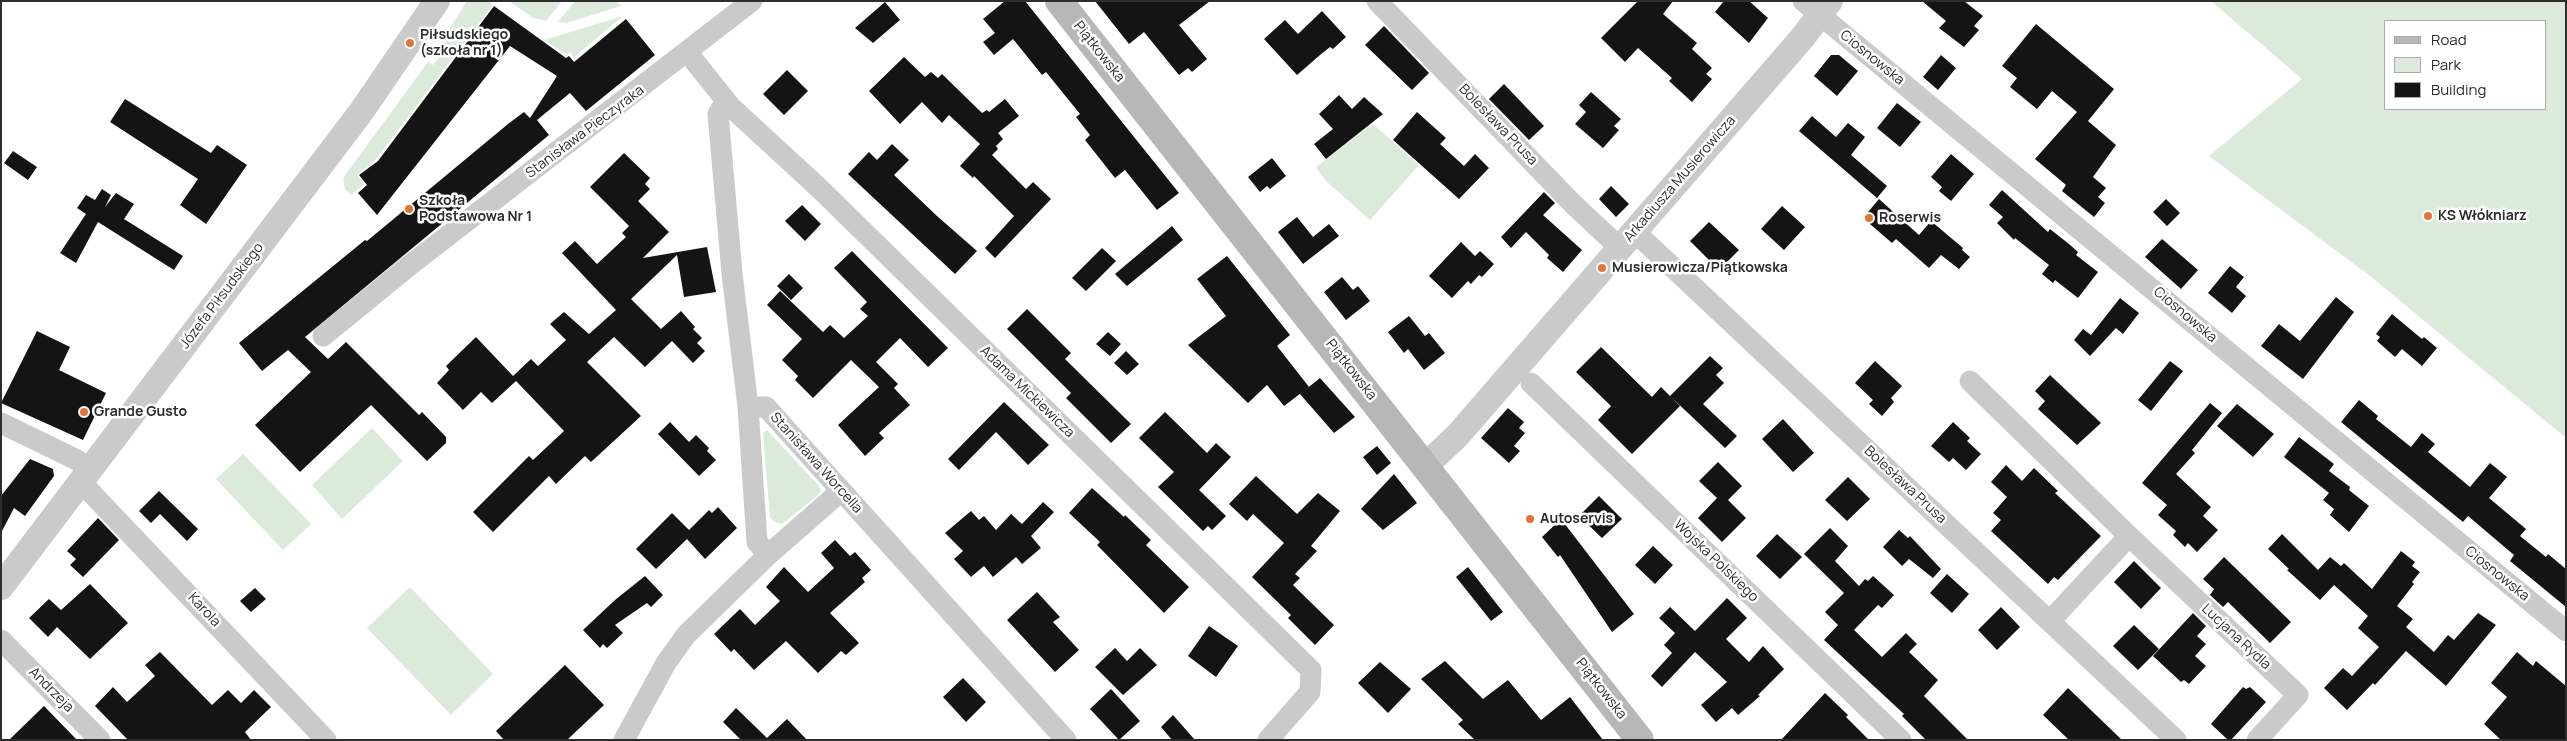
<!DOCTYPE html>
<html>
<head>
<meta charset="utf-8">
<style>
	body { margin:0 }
	#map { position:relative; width:2567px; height:741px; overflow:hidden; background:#fff; font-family:Manrope,sans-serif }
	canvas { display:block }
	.frame { position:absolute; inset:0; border:2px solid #2d2d2d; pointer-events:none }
	.legend { position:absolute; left:2384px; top:20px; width:162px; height:90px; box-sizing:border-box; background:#fff; border:1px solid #ababab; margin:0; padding:6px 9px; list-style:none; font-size:15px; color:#2d2d2d }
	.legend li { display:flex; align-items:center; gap:10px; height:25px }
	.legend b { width:25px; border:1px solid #ababab }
</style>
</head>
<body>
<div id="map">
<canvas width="2567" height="741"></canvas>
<div class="frame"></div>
<ul class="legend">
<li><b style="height:6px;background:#b7b7b7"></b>Road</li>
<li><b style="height:14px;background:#dceadb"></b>Park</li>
<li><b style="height:14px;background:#141414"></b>Building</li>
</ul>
</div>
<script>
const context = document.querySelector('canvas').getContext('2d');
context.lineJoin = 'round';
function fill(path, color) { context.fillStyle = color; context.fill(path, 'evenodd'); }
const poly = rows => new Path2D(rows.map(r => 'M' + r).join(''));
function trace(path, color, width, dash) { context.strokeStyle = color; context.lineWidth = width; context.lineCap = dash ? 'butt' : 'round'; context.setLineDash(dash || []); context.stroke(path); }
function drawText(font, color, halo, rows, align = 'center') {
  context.font = font + ' Manrope,sans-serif'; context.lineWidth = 5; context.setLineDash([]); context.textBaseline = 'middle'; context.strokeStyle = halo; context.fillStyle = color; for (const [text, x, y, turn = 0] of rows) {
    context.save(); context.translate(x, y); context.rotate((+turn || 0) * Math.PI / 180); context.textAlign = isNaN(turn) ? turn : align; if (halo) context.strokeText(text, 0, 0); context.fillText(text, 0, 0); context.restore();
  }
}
fill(poly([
	[467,1,488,1,493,5,373,163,357,175,364,184,351,195,345,189,343,178,428,62,433,65,439,57,434,53],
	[509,1,562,1,546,21,533,18],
	[575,1,617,1,621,6,566,23,558,22],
	[2211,1,2566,1,2566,438,2370,276,2209,156,2302,79],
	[2386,21,2546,21,2546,109,2386,109],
	[623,16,574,57,570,52,567,55,544,40],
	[1373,124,1419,165,1370,220,1326,181,1316,167],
	[372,428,403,461,342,519,312,485],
	[767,430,819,486,821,491,816,497,782,524,775,522,770,517,763,433],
	[243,454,311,524,283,550,216,479],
	[410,587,493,674,451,715,367,628]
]), '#dceadb');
fill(poly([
	[1005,1,1025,1,1179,193,1157,210,1125,170,1115,178,1085,140,1090,135,1076,117,1080,114,1046,72,1042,75,1013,39,994,55,983,42,995,33,983,19],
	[1095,1,1210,1,1179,25,1207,59,1192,72,1188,68,1179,75,1144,32,1129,44],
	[1638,1,1673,1,1663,14,1697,43,1692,49,1712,68,1706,74,1712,79,1692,102,1669,81,1672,78,1638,48,1625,62,1601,38],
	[1724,1,1749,1,1768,18,1749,43,1715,12],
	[1922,1,1964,1,1983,16,1974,26,1979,30,1964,47,1939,28,1946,21],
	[885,2,900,20,873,43,855,28],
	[494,6,566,58,569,56,574,62,626,19,655,55,586,111,570,93,537,120,549,135,305,337,328,359,346,342,419,415,422,412,446,437,446,443,427,461,371,405,300,472,255,425,311,372,288,350,262,371,239,343,365,240,367,241,508,124,524,112,530,118,557,76,510,46,377,215,358,193,367,185,359,175,378,161],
	[1322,11,1346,37,1333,49,1330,47,1320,55,1297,75,1264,39,1285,20,1298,34],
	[2036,24,2114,89,2088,121,2116,145,2093,177,2106,188,2098,197,2105,203,2094,217,2062,191,2066,185,2035,159,2077,112,2052,91,2037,109,2010,87,2017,78,2002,66],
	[1384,26,1429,73,1412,90,1365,45],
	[1831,55,1839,55,1858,71,1837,96,1814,76],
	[1941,55,1956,68,1938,90,1923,77],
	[904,57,925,77,931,72,938,78,942,74,982,113,987,110,989,112,1005,99,1019,116,998,133,1003,139,996,146,998,149,992,155,1026,189,1033,182,1051,199,995,258,985,248,1014,216,974,176,973,178,960,166,980,144,949,115,942,123,922,102,900,124,869,91],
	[787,70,808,91,784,115,763,94],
	[1504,84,1544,126,1529,140,1489,99],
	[1591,92,1621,119,1614,126,1619,130,1603,148,1575,124,1586,112,1579,105],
	[1339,95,1352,109,1364,97,1383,114,1326,159,1314,144,1333,129,1319,114],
	[125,99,211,153,217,145,247,165,206,224,180,205,198,179,110,122],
	[1897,103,1921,122,1900,147,1877,128],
	[1417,112,1446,138,1440,144,1464,166,1475,154,1489,168,1459,199,1393,140],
	[1812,116,1836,137,1848,123,1865,137,1851,155,1887,186,1877,198,1799,131],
	[892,144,909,160,894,175,937,216,977,251,955,274,848,174,869,152,877,160],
	[13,151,37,167,28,180,4,163],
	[624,153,650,178,645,184,650,189,638,201,669,232,643,258,707,247,716,292,684,297,677,255,631,299,661,329,681,311,695,327,693,329,702,338,697,343,705,351,693,363,672,341,645,367,614,337,587,362,641,416,591,462,585,456,556,484,549,476,493,532,473,512,529,456,533,460,564,431,516,381,492,403,481,392,463,410,437,383,449,370,446,366,476,337,513,376,531,359,538,366,566,340,550,324,564,312,589,334,616,310,562,253,575,241,597,264,626,237,622,233,629,226,590,187],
	[1951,154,1974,174,1951,201,1939,191,1942,187,1931,177],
	[1272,158,1286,176,1270,189,1267,186,1260,192,1248,177],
	[1611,186,1629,204,1616,217,1599,199],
	[102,189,111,195,105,207,116,193,134,204,124,219,183,256,174,270,98,222,76,263,60,253,86,214,77,208,86,195,95,200],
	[2002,190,2048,232,2050,229,2069,244,2078,252,2076,255,2098,272,2078,298,2055,280,2053,283,2042,274,2049,265,2015,238,2014,240,1997,223,2003,217,1989,205],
	[1544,192,1555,203,1543,215,1582,250,1563,272,1547,258,1549,255,1526,232,1511,248,1501,237],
	[1879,199,1919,235,1931,221,1963,248,1962,250,1970,257,1959,269,1941,255,1929,268,1896,239,1892,243,1863,218],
	[2166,199,2180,213,2167,226,2153,212],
	[802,205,821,224,805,241,785,221],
	[1782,206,1805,227,1784,250,1761,229],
	[1297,217,1313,237,1329,224,1339,236,1303,264,1278,232],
	[1709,222,1739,250,1719,270,1690,241],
	[1172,226,1183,240,1127,286,1115,274],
	[2162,239,2198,270,2181,289,2145,257],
	[1461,242,1475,256,1480,251,1494,264,1482,277,1479,275,1471,284,1468,281,1452,298,1429,276],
	[1102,248,1116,261,1086,291,1072,278],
	[852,251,948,348,928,367,900,338,876,362,898,384,894,388,910,405,879,433,884,438,865,456,838,425,879,387,851,360,813,398,795,380,798,376,782,360,802,339,767,305,780,291,823,332,830,325,844,338,868,316,860,309,867,302,834,268],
	[1227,256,1290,335,1277,346,1309,387,1284,406,1267,385,1248,403,1188,345,1226,316,1197,279],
	[2230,266,2244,277,2236,287,2246,296,2232,313,2208,293],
	[789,274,803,288,791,300,777,286],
	[1342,277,1353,290,1358,286,1370,301,1346,320,1324,292],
	[2336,297,2354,312,2303,379,2261,346,2279,324,2300,341],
	[2120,298,2139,313,2123,334,2116,328,2090,356,2074,340,2083,329,2091,335],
	[1027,309,1071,353,1065,359,1131,424,1111,443,1066,398,1071,393,1007,329],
	[2392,314,2422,339,2424,337,2437,348,2422,366,2402,349,2395,357,2377,341,2380,337,2376,334],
	[1409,316,1425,336,1429,333,1445,353,1424,370,1408,349,1404,353,1388,332],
	[37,331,70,347,59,370,106,393,83,440,1,403],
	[1108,332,1121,344,1110,356,1096,344],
	[1601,347,1652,397,1661,387,1680,406,1632,454,1598,420,1611,406,1576,372],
	[1126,351,1139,364,1127,375,1114,363],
	[1710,356,1723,368,1716,375,1724,383,1703,404,1737,436,1725,448,1670,396],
	[1875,361,1902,386,1891,398,1894,402,1882,416,1869,404,1873,400,1855,383],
	[2170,361,2183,371,2151,411,2138,400],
	[2050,375,2101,423,2077,445,2038,409,2045,401,2035,391],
	[1320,378,1355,417,1334,433,1300,394],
	[2359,400,2378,416,2376,419,2411,447,2422,433,2435,444,2428,452,2470,487,2490,463,2507,477,2489,498,2526,529,2520,536,2546,557,2548,554,2566,569,2566,607,2510,561,2514,555,2468,516,2463,522,2341,422],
	[1004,402,1049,445,1028,465,996,432,959,470,948,459],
	[2210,403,2222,413,2192,450,2195,453,2176,474,2211,507,2203,516,2218,530,2197,552,2188,543,2185,547,2173,535,2176,531,2158,515,2167,505,2142,483],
	[2237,404,2274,434,2253,457,2217,426],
	[1508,408,1524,422,1519,428,1525,433,1514,446,1520,451,1509,463,1481,438],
	[1165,412,1207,453,1216,443,1231,457,1199,490,1226,516,1212,530,1208,526,1203,531,1158,487,1174,472,1139,438],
	[1783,419,1814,453,1793,472,1762,439],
	[670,422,689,442,696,435,709,448,707,451,716,460,699,476,658,434],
	[1953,422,1970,438,1967,441,1981,454,1966,470,1953,458,1949,462,1931,446],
	[2299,437,2334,464,2329,471,2350,487,2349,490,2369,506,2349,532,2330,515,2334,509,2323,500,2329,493,2284,457],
	[1377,446,1391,463,1377,475,1363,457],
	[30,459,53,469,54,476,25,516,14,508,1,533,1,496],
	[1718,462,1742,486,1728,500,1746,518,1722,542,1698,518,1717,498,1699,481],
	[2006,465,2022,481,2034,468,2058,491,2055,493,2101,536,2058,580,2054,577,2048,584,1991,531,2001,520,1993,513,2007,497,1991,482],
	[1394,474,1417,503,1383,530,1361,509],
	[1256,476,1297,514,1318,493,1340,511,1311,546,1317,551,1295,574,1300,578,1293,585,1334,625,1315,645,1288,618,1291,615,1252,577,1284,543,1253,514,1247,521,1229,504],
	[1848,477,1870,499,1847,521,1825,500],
	[1092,488,1124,517,1125,515,1151,540,1146,545,1189,587,1164,613,1097,545,1100,542,1069,513],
	[159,491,198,529,187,541,160,514,151,523,139,511],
	[1599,496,1622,519,1602,538,1579,516],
	[1043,502,1054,512,1031,536,1041,548,1022,564,1016,557,993,577,984,566,971,577,954,559,963,551,945,533,971,511,979,520,984,516,996,530,1011,514,1022,524],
	[718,507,737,528,705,559,687,539,656,569,636,549,672,513,689,530,709,510,712,513],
	[98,518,119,540,83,577,70,565,76,559,67,551],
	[1561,519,1634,614,1612,632,1560,555,1558,557,1542,537],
	[1830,528,1848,546,1835,561,1859,586,1865,579,1868,581,1873,576,1894,595,1882,608,1878,605,1854,630,1882,657,1906,633,1917,644,1909,652,1938,680,1924,696,1968,740,1926,740,1902,716,1904,714,1824,640,1838,625,1825,612,1844,593,1804,554],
	[1899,530,1908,538,1910,536,1941,569,1933,578,1909,559,1902,566,1883,547],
	[1777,534,1802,557,1780,579,1756,556],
	[2282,534,2318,570,2330,557,2341,566,2344,563,2372,589,2401,551,2415,562,2412,566,2420,572,2412,582,2414,584,2397,606,2413,619,2406,627,2434,652,2448,635,2454,640,2478,613,2496,625,2446,686,2406,651,2375,685,2373,683,2347,710,2324,688,2343,668,2352,676,2379,647,2358,628,2368,616,2334,585,2320,600,2287,570,2289,569,2268,549],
	[835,540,850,556,855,552,871,570,862,578,865,582,830,613,859,643,846,655,841,651,818,673,786,641,754,670,734,649,731,652,714,634,740,609,755,625,780,601,766,587,784,567,808,592,834,568,821,553],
	[1653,546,1673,565,1655,584,1635,565],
	[2224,557,2291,622,2270,643,2228,602,2223,607,2210,595,2214,589,2203,579],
	[2134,561,2161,588,2141,609,2114,582],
	[1468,567,1503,612,1491,621,1456,577],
	[1947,574,1969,594,1952,613,1930,593],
	[645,576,663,595,651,607,647,603,615,625,623,633,607,648,603,644,600,648,583,630,615,600],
	[90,584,128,623,90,659,57,627,48,637,29,618,49,599,61,610],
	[255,588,266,599,251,612,240,601],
	[1037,592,1060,617,1053,622,1079,650,1055,672,1007,620],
	[1727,598,1747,618,1726,639,1749,662,1763,646,1784,669,1758,695,1760,696,1738,715,1732,708,1716,722,1701,705,1727,682,1695,652,1662,687,1651,676,1672,653,1664,645,1675,633,1659,618,1670,607,1695,631],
	[2001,607,2020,627,1997,650,1978,630],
	[2193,613,2206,626,2197,636,2206,644,2195,656,2206,666,2189,684,2184,680,2181,682,2153,656],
	[2134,625,2159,649,2138,670,2113,646],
	[1209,626,1238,646,1216,677,1188,656],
	[1115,648,1127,661,1140,648,1157,665,1123,695,1095,667],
	[160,652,212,705,228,690,241,703,254,690,271,707,245,732,251,740,128,740,95,706,113,687,127,702,155,676,145,665],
	[2517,652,2533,666,2536,661,2566,686,2566,740,2501,740,2484,724,2507,697,2491,683],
	[1445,661,1483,699,1508,680,1541,720,1570,697,1603,740,1475,740,1458,724,1463,720,1421,679],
	[1380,662,1411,689,1388,713,1358,683],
	[565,665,604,705,567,740,504,740,496,731],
	[963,678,986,702,966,722,943,697],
	[2243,687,2246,689,2250,687,2266,702,2231,740,2228,740,2211,724],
	[2068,688,2122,740,2069,740,2043,715],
	[1111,689,1140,721,1119,740,1090,709],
	[1825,693,1848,715,1846,717,1869,740,1781,740],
	[44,706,77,740,9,740],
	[736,708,767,738,787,719,807,740,741,740,723,722],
	[1173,715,1195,740,1172,740,1161,727]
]), '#141414');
trace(poly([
	[1377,1,1573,204,1620,248],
	[1803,1,2566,631],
	[688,53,731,107,819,188,1311,670,1310,692,1268,740],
	[1634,231,2176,740],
	[323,336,410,265,752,1],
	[1970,381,2129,536,2298,695,2257,740],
	[1531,383,1901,740],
	[748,407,766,407,1066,740],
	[1,423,77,460,91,469],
	[81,482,326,740],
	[768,555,841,491],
	[2050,621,2129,536],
	[1,640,100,740],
	[624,740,666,663,686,635,768,555,757,542,748,407,732,273,718,114,726,101]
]), '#cacaca', 21);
trace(poly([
	[1426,465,1457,436,1803,37,1830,1],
	[1,587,361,112,437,1]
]), '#cacaca', 26);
trace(poly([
	[1059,1,1640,740]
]), '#b7b7b7', 28);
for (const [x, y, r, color] of [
	[410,43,5,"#dd7737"],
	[409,209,5,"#dd7737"],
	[2428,216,5,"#dd7737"],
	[1869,218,5,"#dd7737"],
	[1602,268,5,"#dd7737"],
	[84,412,5,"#dd7737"],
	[1530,519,5,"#dd7737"]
]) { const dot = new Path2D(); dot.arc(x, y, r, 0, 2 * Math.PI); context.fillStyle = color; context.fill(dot); trace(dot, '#fff', 2); }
drawText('bold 14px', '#2d2d2d', '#fff', [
	["Piłsudskiego",420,35],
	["(szkoła nr 1)",420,51],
	["Szkoła",419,201],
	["Podstawowa Nr 1",419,217],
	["KS Włókniarz",2438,216],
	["Roserwis",1879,218],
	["Musierowicza/Piątkowska",1612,268],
	["Grande Gusto",94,412],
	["Autoservis",1540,519]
], 'left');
drawText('14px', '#2d2d2d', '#fff', [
	["Piątkowska",1099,52,52],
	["Ciosnowska",1872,58,39],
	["Bolesława Prusa",1498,125,46],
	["Stanisława Pieczyraka",585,132,-37],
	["Arkadiusza Musierowicza",1680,179,-49],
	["Józefa Piłsudskiego",222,296,-53],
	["Ciosnowska",2185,315,40],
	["Piątkowska",1351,370,52],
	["Adama Mickiewicza",1027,392,44],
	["Stanisława Worcella",816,463,48],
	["Bolesława Prusa",1905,485,43],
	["Wojska Polskiego",1716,561,44],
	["Ciosnowska",2497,574,39],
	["Karola",204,610,47],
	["Lucjana Rydla",2236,637,43],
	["Piątkowska",1601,689,52],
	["Andrzeja",51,690,45]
]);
</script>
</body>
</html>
